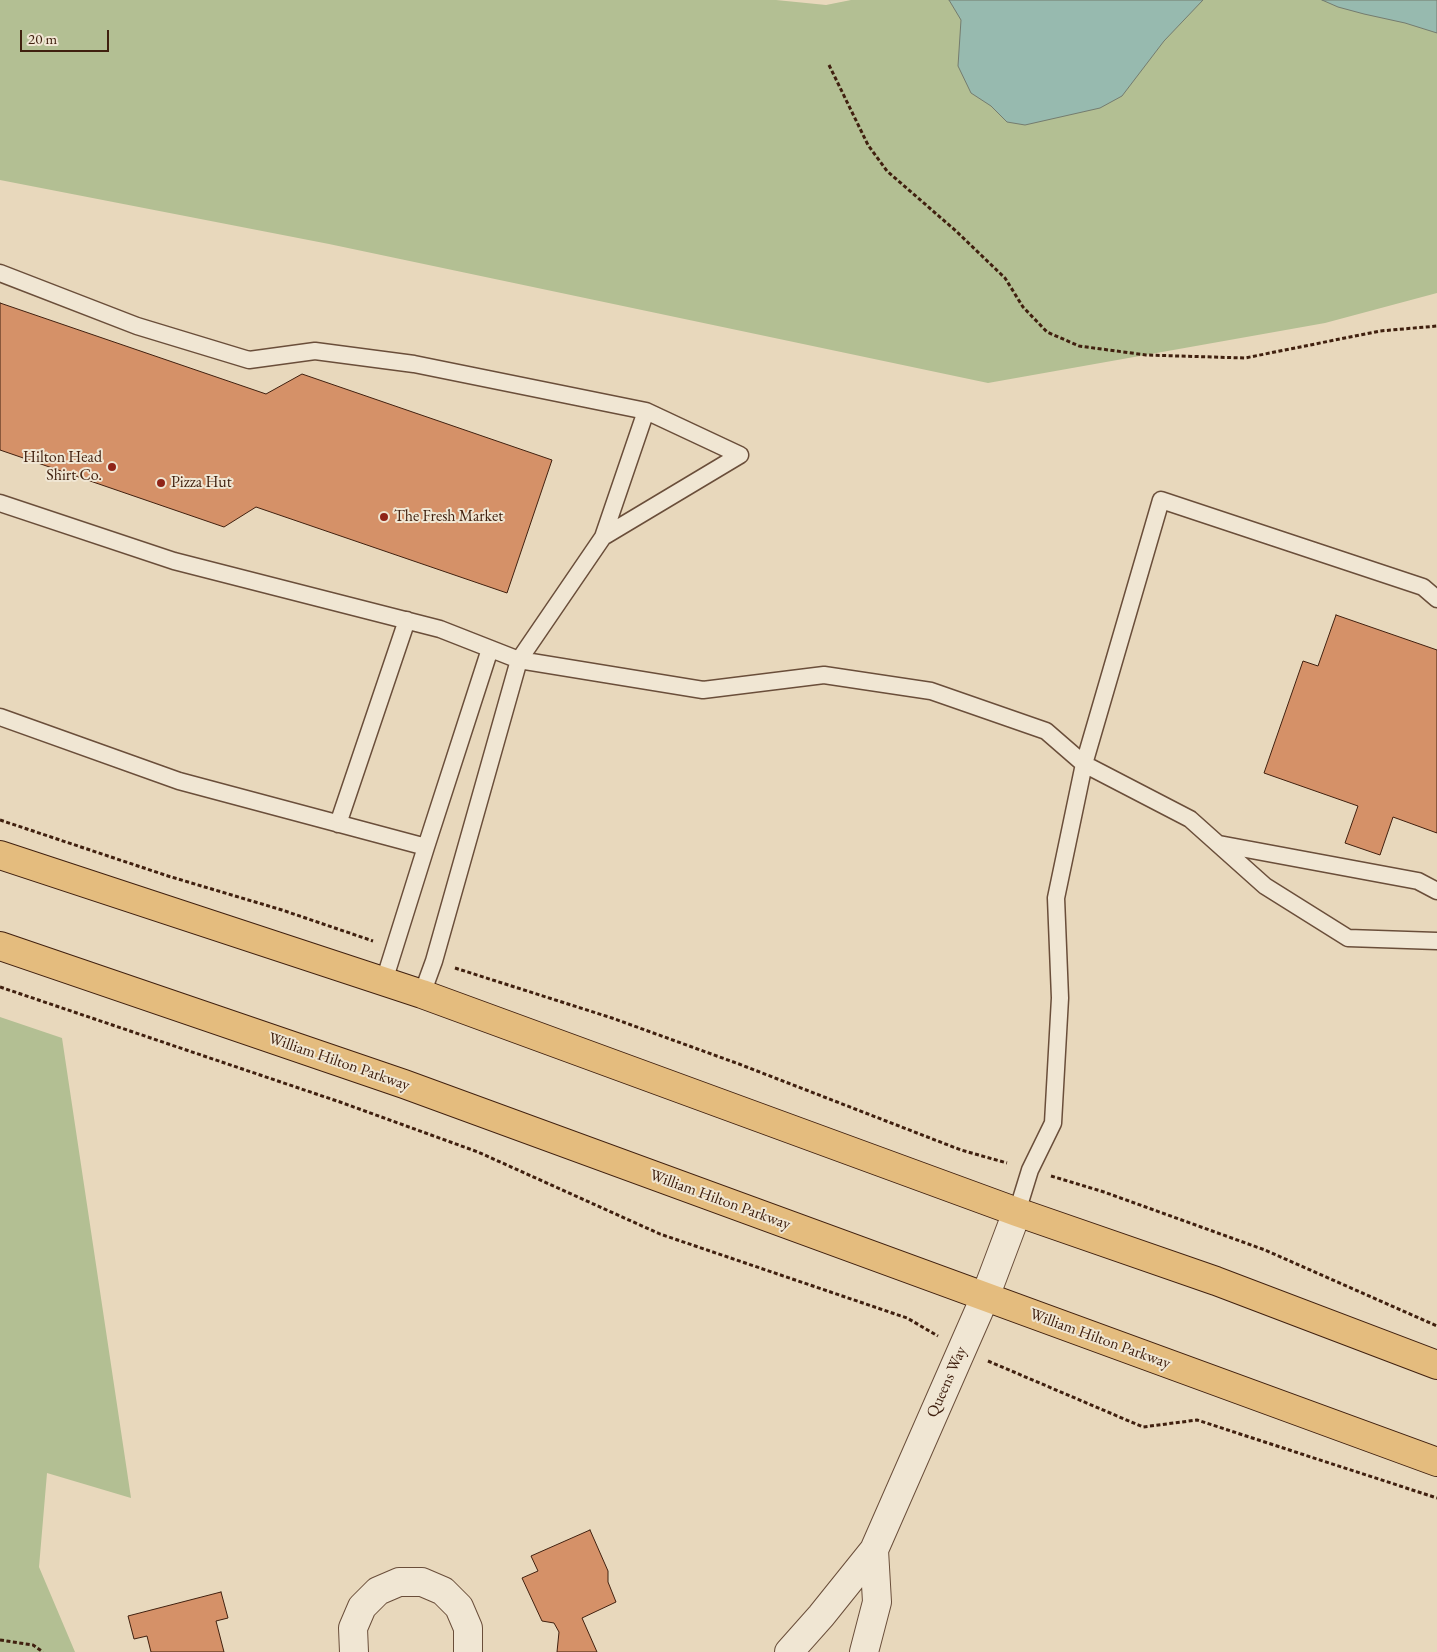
<!DOCTYPE html>
<html>
<head>
<meta charset="utf-8">
<style>
	body { margin:0 }
	#map { position:relative; width:1437px; height:1652px; overflow:hidden; background:#e8d8bc; font-family:"EB Garamond",serif }
	canvas { display:block }
	.scale { position:absolute; left:20px; top:30px; width:89px; height:22px; box-sizing:border-box; border:2px solid #40200f; border-top:0; padding-left:6px; font-size:15px; line-height:18px; white-space:nowrap; color:#40200f; -webkit-text-stroke:4px #f0e6d3; paint-order:stroke }
</style>
</head>
<body>
<div id="map">
<canvas width="1437" height="1652"></canvas>
<div class="scale">20 m</div>
</div>
<script>
const context = document.querySelector('canvas').getContext('2d');
context.lineJoin = 'round';
function fill(path, color) { context.fillStyle = color; context.fill(path, 'evenodd'); }
const poly = rows => new Path2D(rows.map(r => 'M' + r).join(''));
function trace(path, color, width, dash) { context.strokeStyle = color; context.lineWidth = width; context.lineCap = dash ? 'butt' : 'round'; context.setLineDash(dash || []); context.stroke(path); }
function drawText(font, color, halo, rows, align = 'center') {
  context.font = font + ' "EB Garamond",serif'; context.lineWidth = 4; context.setLineDash([]); context.textBaseline = 'middle'; context.strokeStyle = halo; context.fillStyle = color; for (const [text, x, y, turn = 0] of rows) {
    context.save(); context.translate(x, y); context.rotate((+turn || 0) * Math.PI / 180); context.textAlign = isNaN(turn) ? turn : align; if (halo) context.strokeText(text, 0, 0); context.fillText(text, 0, 0); context.restore();
  }
}
fill(poly([
	[0,0,776,0,826,5,851,0,1437,0,1437,293,1325,323,988,383,329,244,0,180],
	[0,1017,62,1038,131,1498,47,1473,39,1567,75,1652,0,1652]
]), '#b3bf93');
const water = poly([
	[949,0,1203,0,1164,41,1122,96,1100,108,1025,125,1007,122,991,106,971,93,958,66,961,20,949,0],
	[1322,0,1437,0,1437,33,1405,23,1364,14,1338,7,1322,0]
]);
fill(water, '#97baaf');
trace(water, '#747c6f', 1);
const building = poly([
	[0,303,266,394,302,374,552,460,507,593,256,507,224,527,0,450,0,303],
	[1336,615,1437,650,1437,833,1393,817,1380,855,1345,843,1358,806,1264,773,1303,661,1318,666,1336,615],
	[590,1530,608,1571,608,1582,616,1602,582,1618,597,1652,557,1652,559,1632,554,1623,542,1621,522,1578,538,1571,531,1556,590,1530],
	[221,1592,228,1618,216,1621,224,1652,151,1652,147,1636,134,1639,128,1616,221,1592]
]);
fill(building, '#d59168');
trace(building, '#40200f', 1);
const service = poly([
	[0,273,137,326,249,360,315,351,414,364,646,411,740,455,603,537],
	[0,503,174,561,440,629,519,660,703,690,824,675,931,691,1046,731,1084,764,1056,898,1060,998,1053,1123,1030,1170,1017,1212],
	[1437,599,1423,587,1161,500,1084,764,1190,819,1265,886,1348,938,1437,941],
	[0,717,179,781,426,847],
	[338,824,407,620],
	[1219,844,1418,881,1437,891],
	[384,981,426,847,490,649],
	[422,994,434,961,519,660,603,537,646,411]
]);
const minor = poly([
	[354,1652,353,1628,362,1607,378,1591,399,1582,422,1582,443,1591,459,1607,468,1628,468,1652],
	[789,1652,821,1616,874,1550,985,1297,1017,1212],
	[864,1652,877,1602,874,1550]
]);
const trunk = poly([
	[0,855,422,994,1017,1212,1216,1281,1437,1365],
	[0,946,404,1084,1437,1462]
]);
trace(service, '#6a4e3a', 19);
trace(minor, '#6a4e3a', 30);
trace(trunk, '#40200f', 30);
trace(poly([
	[829,65,868,145,887,171,956,231,1005,278,1023,307,1047,332,1079,346,1146,355,1245,358,1380,331,1437,326],
	[0,820,168,876,282,910,373,941],
	[455,968,612,1018,739,1064,961,1150,1007,1163],
	[0,987,340,1102,478,1152,660,1234,907,1318,938,1336],
	[1051,1176,1104,1192,1265,1250,1437,1326],
	[988,1361,1143,1427,1197,1420,1437,1498],
	[0,1640,33,1645,43,1652]
]), '#40200f', 3, [4, 2.5]);
trace(service, '#f0e6d3', 16);
trace(minor, '#f0e6d3', 28);
trace(trunk, '#e4bc7e', 28);
for (const [x, y, r, color] of [
	[112,467,5,"#8f2418"],
	[161,483,5,"#8f2418"],
	[384,517,5,"#8f2418"]
]) { const dot = new Path2D(); dot.arc(x, y, r, 0, 2 * Math.PI); context.fillStyle = color; context.fill(dot); trace(dot, '#f0e6d3', 2); }
drawText('16px', '#40200f', '#f0e6d3', [
	["Hilton Head",102,458,"right"],
	["Shirt Co.",102,476,"right"],
	["Pizza Hut",171,483],
	["The Fresh Market",394,517]
], 'left');
drawText('16px', '#40200f', '#f0e6d3', [
	["William Hilton Parkway",339,1062,19],
	["William Hilton Parkway",720,1200,20],
	["William Hilton Parkway",1100,1339,20],
	["Queens Way",947,1382,-66]
]);
</script>
</body>
</html>
